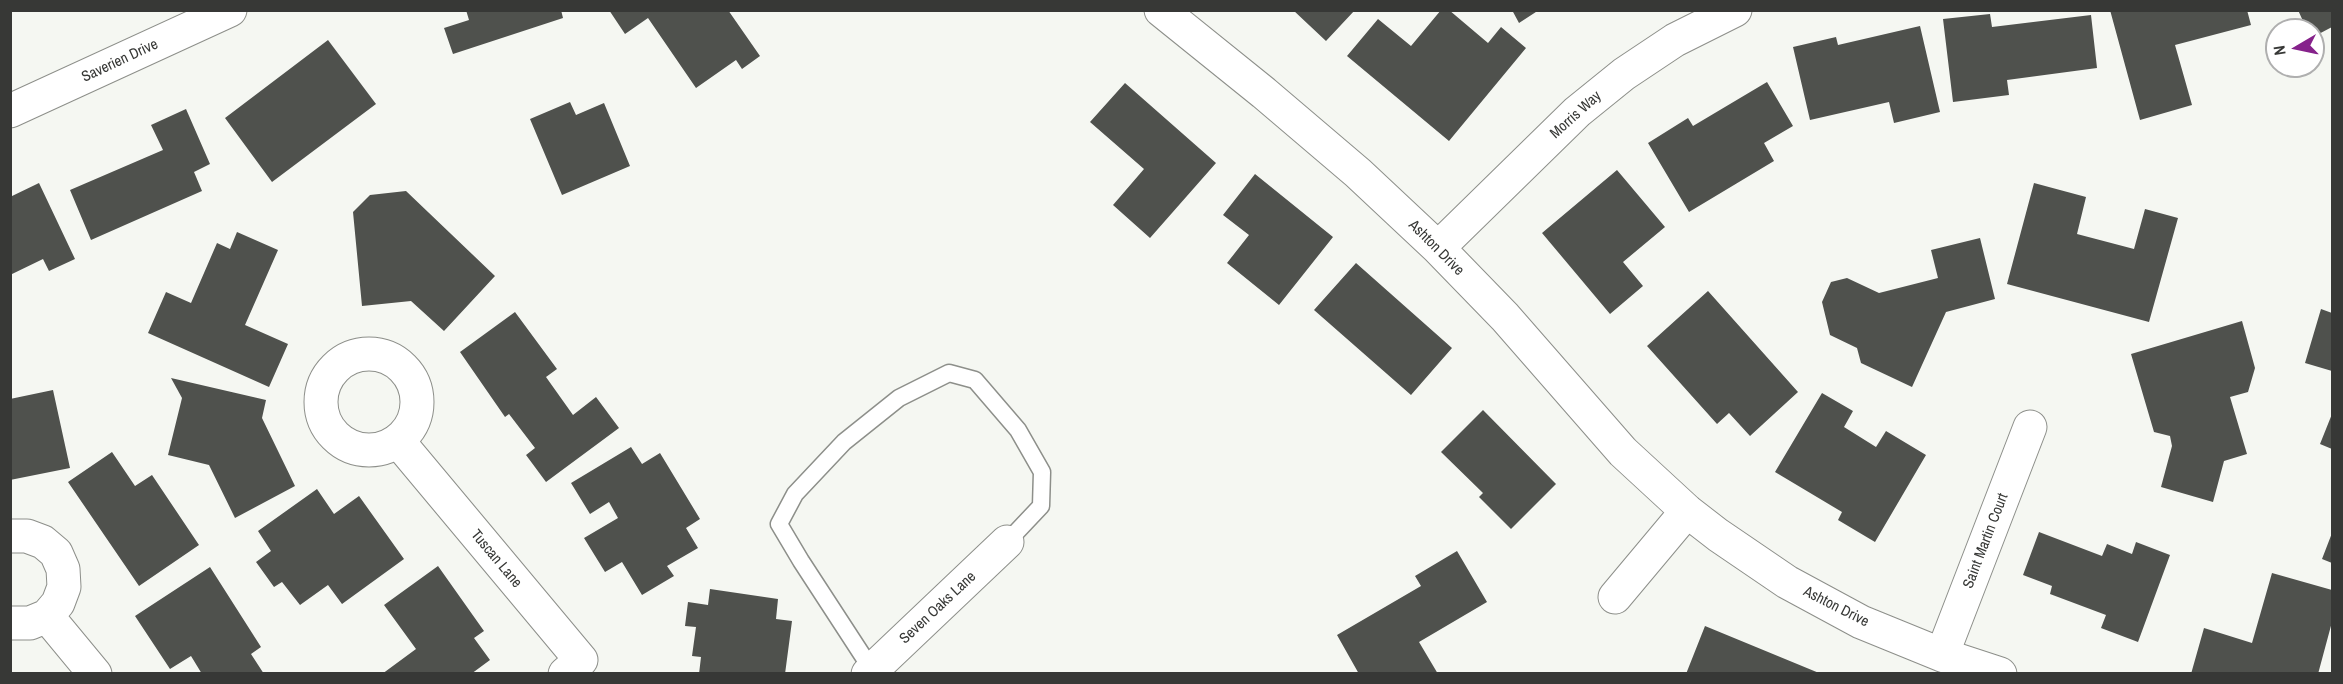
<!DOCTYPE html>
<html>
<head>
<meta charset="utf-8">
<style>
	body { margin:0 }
	#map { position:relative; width:2343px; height:684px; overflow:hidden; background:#f5f7f2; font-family:"Archivo Narrow",sans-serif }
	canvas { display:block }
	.frame { position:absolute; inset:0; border:12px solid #373836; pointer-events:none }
	.north { position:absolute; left:2265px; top:18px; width:60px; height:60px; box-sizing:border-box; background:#fff; border:2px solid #afafaf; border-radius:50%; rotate:261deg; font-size:16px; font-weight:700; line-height:24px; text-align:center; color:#373836 }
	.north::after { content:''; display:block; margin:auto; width:21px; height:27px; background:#86228b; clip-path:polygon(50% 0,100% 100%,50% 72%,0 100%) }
</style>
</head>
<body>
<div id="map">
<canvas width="2343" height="684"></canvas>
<div class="frame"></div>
<div class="north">N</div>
</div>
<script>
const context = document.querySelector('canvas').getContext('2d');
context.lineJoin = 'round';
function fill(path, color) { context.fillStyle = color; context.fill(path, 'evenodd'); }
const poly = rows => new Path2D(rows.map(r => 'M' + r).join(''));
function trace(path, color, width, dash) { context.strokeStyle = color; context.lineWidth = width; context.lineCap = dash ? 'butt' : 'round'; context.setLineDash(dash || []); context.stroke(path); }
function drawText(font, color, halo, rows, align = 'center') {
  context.font = font + ' "Archivo Narrow",sans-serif'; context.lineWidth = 6; context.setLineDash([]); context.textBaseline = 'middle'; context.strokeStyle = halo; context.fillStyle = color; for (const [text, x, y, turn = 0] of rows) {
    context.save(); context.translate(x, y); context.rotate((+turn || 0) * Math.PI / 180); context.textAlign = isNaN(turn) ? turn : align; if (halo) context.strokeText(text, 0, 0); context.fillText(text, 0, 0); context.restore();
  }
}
fill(poly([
	[466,10,561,10,563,18,453,54,444,28,469,20],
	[609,10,728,10,760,56,742,69,736,60,696,88,648,18,625,34],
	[1293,10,1355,10,1326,41],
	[1441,10,1449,10,1488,43,1501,27,1526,48,1449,141,1347,56,1378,19,1411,46],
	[1512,10,1539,10,1519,23],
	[2110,10,2247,10,2251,25,2175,45,2192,105,2140,120],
	[2298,10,2332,10,2332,27,2313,37,2313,30,2307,30],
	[1990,14,1992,27,2091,15,2097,68,2007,80,2009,95,1953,102,1943,19],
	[1920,26,1940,112,1894,123,1889,102,1810,120,1793,47,1836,37,1838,45],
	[328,40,376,104,272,182,225,118],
	[1767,82,1793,126,1764,143,1774,161,1689,212,1648,143,1688,118,1693,126],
	[1125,83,1216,163,1150,238,1113,205,1144,169,1090,122],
	[570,102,576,115,604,103,630,166,562,195,530,119],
	[186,109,210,164,194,172,202,191,91,240,70,190,163,150,151,125],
	[1617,170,1665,227,1623,262,1643,286,1610,314,1542,233],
	[1255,174,1333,237,1279,305,1227,263,1249,235,1223,215],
	[39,183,75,259,49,271,43,259,10,275,10,197],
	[2034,183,2086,197,2077,234,2134,249,2145,209,2178,218,2149,322,2007,284],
	[406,191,495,276,444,331,411,301,362,306,353,212,370,195],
	[237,232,278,250,245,325,288,344,269,387,148,333,166,292,191,303,217,243,230,249],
	[1980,238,1995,299,1946,312,1912,387,1861,363,1857,348,1830,335,1822,302,1831,282,1847,278,1879,293,1938,278,1931,250],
	[1356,263,1452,348,1411,395,1314,310],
	[1708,291,1798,392,1750,436,1729,413,1717,424,1647,346],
	[2321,309,2332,313,2332,371,2305,363],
	[515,312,557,369,546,377,573,415,596,397,619,428,546,482,526,455,535,448,509,414,505,417,460,352],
	[2242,321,2255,368,2248,392,2230,397,2247,454,2224,461,2213,502,2161,487,2172,446,2170,436,2154,432,2131,354],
	[171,378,266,400,262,418,295,486,235,518,209,465,168,455,182,398],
	[53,390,70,468,10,480,10,399],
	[1822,393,1853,411,1844,427,1876,447,1886,431,1926,455,1875,542,1838,520,1842,512,1775,472],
	[1483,410,1556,484,1511,529,1479,497,1483,493,1441,452],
	[2332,414,2332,449,2320,444],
	[631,447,642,464,660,453,700,519,686,528,698,548,667,566,674,576,642,595,622,562,605,572,584,538,618,518,609,502,590,514,571,483],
	[112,452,135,486,152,475,199,545,139,586,68,482],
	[317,489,334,514,359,496,404,559,342,604,328,585,300,605,282,582,274,587,256,562,271,551,258,531],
	[2039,532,2102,556,2107,544,2132,554,2136,542,2170,555,2138,642,2101,628,2106,615,2050,594,2052,586,2023,575],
	[2332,533,2332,563,2322,559],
	[1457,551,1487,602,1419,642,1438,674,1359,674,1337,635,1421,586,1415,576],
	[438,566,484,631,474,638,490,660,471,674,382,674,416,649,384,605],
	[210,567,261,647,251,654,264,674,202,674,191,656,170,669,135,616],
	[2272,573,2332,590,2332,622,2318,674,2191,674,2204,628,2252,643],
	[710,589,778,599,776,619,792,621,785,674,699,674,701,657,692,656,696,627,685,626,688,602,708,605],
	[1705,626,1819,673,1819,674,1686,674]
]), '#4f514d');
const service = poly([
	[872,670,801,561,779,524,795,494,844,442,899,398,949,373,975,380,1018,430,1042,472,1041,506,1007,542]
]);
const minor = poly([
	[1161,10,1264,93,1358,173,1438,248,1505,317,1623,452,1687,511,1718,535,1787,582,1861,622,1942,655,2000,674],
	[1438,248,1577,112,1624,74,1675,40,1735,10],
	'321 402a48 48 0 1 1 96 0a48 48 0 1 1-96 0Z',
	[398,441,581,660,565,674],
	[10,536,27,536,43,542,56,553,63,569,64,587,58,603,47,616,30,623,10,623],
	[1615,597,1687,511],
	[47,616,95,674],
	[1942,655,2030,427],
	[868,674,1007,542]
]);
const tertiary = poly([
	[10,111,230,10]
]);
trace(service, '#8d8f8a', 19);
trace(minor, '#8d8f8a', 35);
trace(tertiary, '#8d8f8a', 35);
trace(service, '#fff', 16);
trace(minor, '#fff', 33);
trace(tertiary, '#fff', 33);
drawText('15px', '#373836', '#fff', [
	["Saverien Drive",120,61,-25],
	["Morris Way",1576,115,-42],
	["Ashton Drive",1436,248,45],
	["Saint Martin Court",1986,541,-69],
	["Tuscan Lane",496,559,50],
	["Ashton Drive",1836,607,27],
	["Seven Oaks Lane",938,608,-43]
]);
</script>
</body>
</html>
